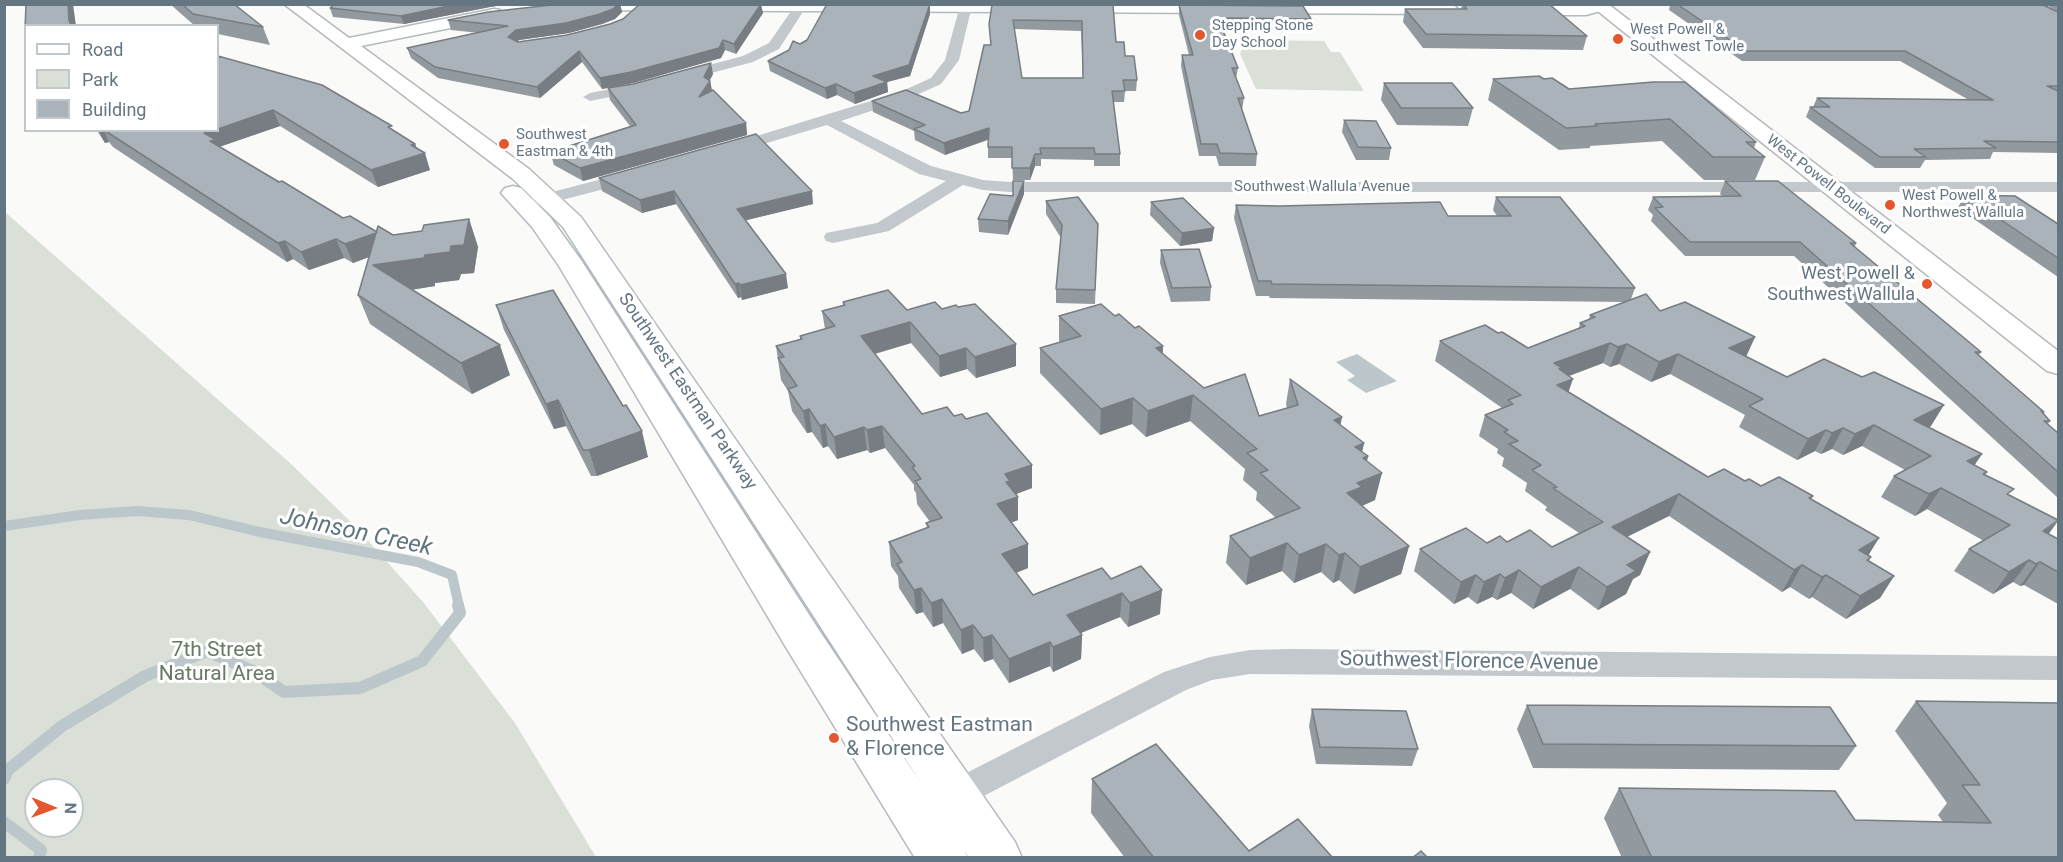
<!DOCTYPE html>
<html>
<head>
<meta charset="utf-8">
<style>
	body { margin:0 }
	#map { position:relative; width:2063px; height:862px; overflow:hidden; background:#fafaf8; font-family:Roboto,sans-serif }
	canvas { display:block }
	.frame { position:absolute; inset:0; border:6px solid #657683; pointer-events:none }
	.legend { position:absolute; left:24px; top:24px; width:195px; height:108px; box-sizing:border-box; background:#fff; border:2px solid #c1c8cd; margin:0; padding:8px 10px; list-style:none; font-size:18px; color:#657683 }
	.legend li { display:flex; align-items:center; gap:12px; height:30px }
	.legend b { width:30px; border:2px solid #c1c8cd }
	.north { position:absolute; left:24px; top:778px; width:60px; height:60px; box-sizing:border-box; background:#fff; border:2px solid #c1c8cd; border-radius:50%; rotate:91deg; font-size:16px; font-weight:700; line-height:24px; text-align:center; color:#657683 }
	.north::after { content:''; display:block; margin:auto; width:21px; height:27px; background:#e4572e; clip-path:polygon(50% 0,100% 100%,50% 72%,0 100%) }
</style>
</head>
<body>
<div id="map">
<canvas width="2063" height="862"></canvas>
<div class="frame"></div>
<ul class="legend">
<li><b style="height:8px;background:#fff"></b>Road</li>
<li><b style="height:16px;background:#dadfd7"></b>Park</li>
<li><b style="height:16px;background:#aab3b9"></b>Building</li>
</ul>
<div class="north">N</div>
</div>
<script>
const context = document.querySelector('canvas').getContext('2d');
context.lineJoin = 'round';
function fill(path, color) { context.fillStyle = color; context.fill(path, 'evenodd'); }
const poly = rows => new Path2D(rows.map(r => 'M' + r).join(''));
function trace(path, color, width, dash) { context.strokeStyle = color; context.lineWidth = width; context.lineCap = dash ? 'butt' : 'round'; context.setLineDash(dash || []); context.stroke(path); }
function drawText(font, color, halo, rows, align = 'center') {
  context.font = font + ' Roboto,sans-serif'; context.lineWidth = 6; context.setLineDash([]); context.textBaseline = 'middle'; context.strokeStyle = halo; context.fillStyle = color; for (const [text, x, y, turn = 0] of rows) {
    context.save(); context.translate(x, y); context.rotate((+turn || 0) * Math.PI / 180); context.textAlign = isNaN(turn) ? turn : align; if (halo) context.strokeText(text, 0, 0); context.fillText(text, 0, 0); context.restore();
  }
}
fill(poly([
	[1246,40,1324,41,1331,52,1340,52,1364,91,1256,89,1240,54],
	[5,212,290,463,354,525,423,602,515,723,596,857,5,857],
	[36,790,72,790,72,826,36,826]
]), '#dadfd7');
fill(poly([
	[1357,354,1397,381,1366,393,1347,380,1355,376,1336,362]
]), '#bbc7cb');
trace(poly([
	[4,526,80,515,137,511,189,515,260,532,418,562,452,575,459,606]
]), '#bbc7cb', 10);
trace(poly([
	[4,779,8,770,62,726,145,676,207,651,255,672,284,692,360,688,422,661,460,613,458,605],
	[4,822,41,850,39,858]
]), '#bbc7cb', 12);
const secondary = poly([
	[284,4,303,4,349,38,494,9,500,10,502,14,500,18,361,46,529,169,581,217,1015,842,1022,858,969,858,964,850,968,858,915,858,787,649,559,266,532,227,501,193,505,188,513,186,521,188,550,217,581,260,817,627,923,786,563,227,513,179,284,4],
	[567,4,1452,4,1458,9,1450,14,575,10,569,8,567,4],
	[1586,4,1606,6,1604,10,1586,15,1511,15,1503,10,1511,5,1586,4]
]);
const primary = poly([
	[1589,4,1608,4,2058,351,2058,374,2047,371,1589,4]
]);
trace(secondary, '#b3babf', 3);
trace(primary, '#b5babe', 3);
fill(poly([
	[796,4,808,4,779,49,753,62,685,80,680,81,673,77,675,74,743,56,769,43,796,4],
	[965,4,978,4,970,14,959,60,941,84,910,98,841,121,931,166,983,180,1010,182,2058,182,2058,192,1010,192,983,190,963,185,889,231,833,243,826,241,824,237,826,233,877,223,946,181,919,174,827,125,730,154,722,149,724,146,900,92,931,78,945,60,958,13,965,4],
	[641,83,646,84,648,87,646,90,590,101,583,97,590,93,641,83],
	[633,171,641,176,639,180,527,209,521,208,518,204,521,200,633,171],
	[1291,649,2058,656,2058,680,1250,674,1212,680,1186,690,959,809,947,814,935,809,930,799,935,789,1164,672,1210,657,1250,650,1291,649]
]), '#c3c8cc');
fill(secondary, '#fff');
fill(primary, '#fff');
fill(poly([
	[170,4,234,4,263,27,270,45,218,34,218,26,195,26],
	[335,4,510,4,490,7,404,24,333,17,330,8],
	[560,4,620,4,622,12,615,19,602,24,569,33,519,40,517,42,763,13,736,54,725,50,721,58,633,83,602,89,582,62,540,98,438,78,411,58,407,48,479,33,451,30,448,20],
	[1462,4,1549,4,1587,36,1583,50,1423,48,1403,22,1405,9,1461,9],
	[1669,4,2041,4,2058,12,2058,153,1993,152,1990,159,1925,160,1920,168,1875,168,1806,117,1810,107,1813,107,1817,98,1969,100,1900,61,1742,61,1669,10,1670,5],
	[2045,4,2058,4,2058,12],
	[992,5,1113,5,1116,42,1125,56,1137,80,1136,91,1125,91,1124,102,1113,102,1120,154,1120,166,1094,166,1094,160,1041,159,1041,166,1035,166,1030,180,1013,180,1012,158,988,158,988,140,945,155,915,140,914,131,873,112,872,101,961,113,969,111,991,45,989,24],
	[1014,29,1081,31,1083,78,1022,78],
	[1179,5,1311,19,1309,29,1222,29,1238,68,1236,79,1244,98,1242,110,1257,154,1256,166,1219,166,1216,156,1199,156,1181,66,1182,55,1189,55,1179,15],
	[930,14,910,76,887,82,888,92,855,104,837,95,827,99,770,71,768,61,800,44],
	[218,56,394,131,415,144,417,148,430,170,378,187,280,126,219,147,343,218,377,232,393,235,422,231,469,219,478,247,474,273,461,274,459,280,435,283,435,286,411,290,510,375,472,394,370,324,358,295,369,257,353,263,344,258,309,270,293,259,287,262,113,147,109,142,105,143,98,132,95,132,94,130,218,130],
	[713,74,710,80,712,90,746,123,747,135,583,181,554,165,550,152,630,126,610,100,608,88],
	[1493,79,1544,79,1569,89,1756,142,1754,148,1765,157,1755,180,1704,180,1662,141,1590,146,1590,148,1559,150,1488,100],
	[1384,83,1473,108,1468,126,1397,125,1381,100],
	[1344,120,1391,148,1389,160,1356,160,1342,132],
	[599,178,813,204,746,220,788,288,742,300,741,297,738,298,676,204,642,213,602,191],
	[1024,181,1024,194,1008,235,979,232,978,219,1013,196],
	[1725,181,1856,243,1855,247,1981,352,1979,355,2044,412,2043,413,2050,421,2048,424,2058,433,2058,498,1794,256,1685,256,1651,221,1653,215,1648,210,1653,197,1722,196,1720,194],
	[1964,195,2058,224,2058,277,1958,208],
	[1496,197,1635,288,1631,299,1660,311,1755,337,1746,356,1787,377,1931,426,1929,427,1982,454,1974,465,1987,472,1985,475,2010,496,2049,534,2058,539,2058,604,2024,585,2020,586,2013,582,1993,594,1954,571,1969,549,1984,541,1927,509,1915,516,1881,497,1894,476,1905,470,1862,446,1843,455,1832,449,1821,454,1815,451,1797,460,1739,427,1745,415,1670,374,1651,382,1619,364,1610,367,1603,363,1569,376,1568,392,1708,477,1745,481,1761,486,1813,496,1811,500,1868,555,1871,557,1869,561,1894,576,1880,598,1846,619,1812,597,1809,599,1790,587,1782,592,1669,516,1627,537,1650,552,1640,575,1633,579,1626,594,1598,610,1570,589,1533,609,1511,593,1497,600,1492,597,1477,604,1468,597,1454,604,1414,571,1420,549,1507,542,1552,547,1579,533,1545,510,1547,507,1525,491,1527,483,1502,466,1504,458,1497,453,1498,449,1479,436,1485,415,1502,408,1435,361,1440,341,1498,333,1528,348,1579,328,1580,323,1589,320,1590,315,1624,302,1270,298,1269,296,1256,296,1234,218,1236,205,1448,216,1497,216,1493,210],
	[1046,201,1098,224,1095,304,1056,303,1056,289,1061,238,1046,214],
	[1151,202,1214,228,1212,241,1180,246,1150,215],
	[1161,250,1211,287,1210,301,1171,302,1160,263],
	[843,302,907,310,942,309,1016,366,976,378,967,369,940,377,911,343,875,354,922,414,954,416,1032,488,1016,494,1018,520,1011,523,1028,544,1028,568,1016,573,1033,595,1111,579,1160,614,1128,627,1120,617,1081,633,1082,635,1081,659,1053,672,1050,666,1009,683,993,659,984,662,974,649,962,654,943,623,933,627,923,612,916,614,899,588,898,576,891,566,889,542,927,528,926,523,930,522,917,504,916,493,914,490,914,485,885,448,870,453,867,450,837,459,828,446,823,448,812,432,807,433,792,411,788,391,781,380,776,346,800,339,800,336,825,329,822,311,843,305],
	[496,305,648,457,597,476,591,476,566,426,554,429,504,330],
	[1059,316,1115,316,1163,346,1163,354,1204,388,1259,416,1287,408,1286,404,1290,379,1342,417,1340,425,1364,443,1362,452,1368,456,1367,461,1375,500,1362,506,1409,546,1401,574,1354,594,1339,580,1333,583,1321,572,1294,583,1282,571,1246,585,1226,563,1230,536,1276,518,1256,500,1257,492,1243,480,1245,469,1190,421,1146,437,1132,424,1100,435,1040,373,1040,348,1060,342,1059,341],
	[1916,701,2058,858,1622,858,1604,818,1619,788,1855,820,1943,822,1938,815,1947,803,1895,731],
	[1527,705,1856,746,1839,770,1533,768,1517,729],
	[1312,709,1418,749,1412,766,1316,764,1309,726],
	[1092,779,1249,851,1333,858,1125,858,1091,813]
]), '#929a9f');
fill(poly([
	[68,4,73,4,76,26,72,26,69,21],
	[458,4,510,4,490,7,404,24,401,16],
	[618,4,620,4,622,12,615,19,602,24,569,33,519,40,511,47,508,37,516,30],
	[761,4,763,13,736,54,734,44],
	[930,4,930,14,910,76,887,82,888,92,855,104,854,93,873,76],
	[723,40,725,50,721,58,633,83,602,89,600,78],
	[579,51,582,62,540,98,537,87],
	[711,63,713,74,708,83,710,81,712,92,699,97,704,77],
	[836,84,837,95,827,99,825,88],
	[273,110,280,126,213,149,204,133,212,130,218,130,218,129],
	[746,123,747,135,583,181,580,168],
	[989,128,989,139,945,155,944,143],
	[98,130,104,130,109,142,105,143],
	[415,144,419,155,425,153,430,170,378,187,371,170,411,145],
	[1035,154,1035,166,1030,180,1030,168],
	[1024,181,1024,194,1008,235,1008,221],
	[674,191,676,204,642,213,640,200],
	[812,191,813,204,739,222,737,209],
	[469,219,478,247,474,273,461,274,459,280,435,283,435,286,384,294,373,265,425,255,451,246],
	[1214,228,1212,241,1180,246,1182,233],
	[378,233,385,251,353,263,345,244],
	[336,239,344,258,309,270,301,252],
	[285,241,293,259,287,262,278,243],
	[786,274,788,288,742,300,740,285],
	[739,283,741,297,738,298,735,284],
	[910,322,911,343,863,357,861,336],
	[1755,337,1746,357,1729,348],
	[1610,343,1603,363,1558,380,1554,363],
	[1016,344,1016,366,976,378,975,357],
	[1627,344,1619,364,1610,367,1618,347],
	[500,345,510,375,472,394,461,363],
	[1163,346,1161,371,1156,348],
	[966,348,967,369,940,377,939,356],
	[1678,354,1670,374,1651,382,1659,362],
	[1573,379,1566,399,1557,385],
	[1193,395,1190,421,1146,437,1148,411],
	[1133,398,1132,424,1100,435,1101,409],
	[558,400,566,426,554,429,546,404],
	[1944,405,1931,426,1902,441,1914,420],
	[809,409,812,432,807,433,803,411],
	[1342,417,1337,444,1334,420],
	[825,424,828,446,823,448,820,426],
	[1874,425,1862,446,1843,455,1855,434],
	[882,426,885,448,870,453,867,430],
	[864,427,867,450,837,459,834,437],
	[1843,428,1832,449,1821,454,1832,433],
	[1826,430,1815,451,1797,460,1808,439],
	[642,431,648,457,597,476,589,450],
	[1364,443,1358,470,1355,447],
	[1982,454,1968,475,1967,461],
	[1368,456,1362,481,1382,473,1375,500,1357,508,1347,493,1363,458],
	[1032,465,1032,488,1011,496,1018,497,1018,520,997,528,997,504,1005,474],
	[1941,488,1927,509,1915,516,1929,494],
	[1679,494,1669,516,1602,549,1612,527],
	[2058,521,2043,542,2043,531],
	[1879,538,1865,561,1859,550],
	[1287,543,1282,571,1246,585,1250,558],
	[1028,544,1028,568,1002,578,1002,554],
	[1326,544,1321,572,1294,583,1299,555],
	[1409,546,1401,574,1354,594,1360,567],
	[1650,552,1640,575,1633,579,1626,594,1598,610,1607,587,1627,565],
	[1345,553,1339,580,1333,583,1339,555],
	[2029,560,2013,582,1993,594,2009,572],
	[2040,562,2024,585,2020,586,2036,564],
	[1802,565,1790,587,1782,592,1794,570],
	[1579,567,1570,589,1533,609,1541,587],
	[1519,570,1511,593,1497,600,1505,578],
	[1500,574,1492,597,1477,604,1484,582],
	[1476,575,1468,597,1454,604,1461,582],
	[1826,575,1812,597,1809,599,1822,577],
	[1894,576,1880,598,1846,619,1860,596],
	[921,588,923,612,916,614,914,590],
	[1162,590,1160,614,1128,627,1130,603],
	[1122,593,1120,617,1066,639,1067,615],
	[942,599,943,623,933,627,931,603],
	[973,625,974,649,962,654,961,630],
	[992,635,993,659,984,662,983,638],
	[1082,635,1081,659,1053,672,1053,647],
	[1050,642,1050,666,1009,683,1009,659]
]), '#777d82');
const building = poly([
	[26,4,68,4,69,21,72,26,26,26,26,30,25,29,26,4],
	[182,4,234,4,263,27,193,14,182,4],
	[335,4,458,4,401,16,330,8,335,4],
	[560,4,618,4,613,9,600,14,566,23,516,30,508,37,518,42,567,35,610,24,623,19,640,4,761,4,734,44,723,40,719,48,631,72,600,78,579,51,537,87,435,67,407,48,508,26,448,20,488,12,560,4],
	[827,4,930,4,909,65,873,76,887,82,854,93,836,84,825,88,768,61,789,50,793,41,800,44,807,40,827,4],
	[1463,4,1549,4,1587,36,1426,34,1405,9,1467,9,1463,4],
	[1677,4,2041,4,2058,12,2058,86,2047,86,2058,91,2058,142,1984,141,1996,148,1914,149,1926,157,1880,157,1810,107,1830,107,1817,98,1993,100,1905,51,1746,51,1677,4],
	[992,5,1113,5,1116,42,1124,42,1125,56,1134,56,1137,80,1123,80,1125,91,1112,91,1120,154,1095,154,1094,148,1040,148,1041,154,1035,154,1030,168,1012,168,1012,147,988,147,989,128,944,143,914,129,925,125,872,101,906,90,961,113,969,111,984,45,991,45,989,24,992,5],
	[1013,20,1082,21,1083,78,1022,78,1013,20],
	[1179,5,1303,6,1311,19,1218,18,1238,68,1232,68,1244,98,1238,98,1257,154,1220,153,1217,144,1201,144,1182,55,1193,55,1179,5],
	[218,56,322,85,392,126,388,127,415,144,411,145,425,153,371,170,273,110,218,129,218,56],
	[711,63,704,77,710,81,699,97,713,90,746,123,580,168,550,152,636,125,608,88,633,84,711,63],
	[1539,76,1544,79,1552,78,1569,89,1653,82,1685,82,1756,142,1746,142,1765,157,1713,157,1670,119,1595,124,1597,126,1566,128,1493,79,1539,76],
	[1384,83,1452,83,1473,108,1401,108,1384,83],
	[1344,120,1376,121,1391,148,1358,147,1344,120],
	[104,130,212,130,204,133,216,140,210,141,279,182,282,181,343,218,350,216,377,232,376,233,345,244,336,239,301,252,285,241,278,243,104,130],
	[756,134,812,191,737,209,786,274,740,285,739,283,735,284,674,191,640,200,599,178,756,134],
	[1013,181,1024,181,1008,221,978,219,990,194,1013,196,1013,181],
	[1725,181,1778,181,1856,243,1850,243,1981,352,1975,352,2044,412,2041,411,2050,421,2044,421,2058,433,2058,472,1800,242,1690,242,1655,208,1663,207,1653,197,1741,196,1725,181],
	[1964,195,2015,196,2058,224,2058,258,1964,195],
	[1078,197,1098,224,1095,290,1056,289,1062,225,1046,201,1078,197],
	[1496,197,1560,197,1635,288,1272,284,1271,281,1258,281,1236,205,1279,206,1440,202,1448,216,1511,216,1496,197],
	[1183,198,1214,228,1182,233,1151,202,1183,198],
	[469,219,464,245,451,246,450,252,425,255,424,258,373,265,500,345,461,363,358,295,378,226,393,235,422,231,424,225,469,219],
	[1199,249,1211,287,1172,288,1161,250,1199,249],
	[553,290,623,406,626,405,642,431,589,450,583,450,558,400,546,404,496,305,553,290],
	[888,290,907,310,935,302,942,309,956,305,958,307,975,304,1016,344,975,357,966,348,939,356,910,322,861,336,922,414,947,407,954,416,962,414,966,419,987,413,1032,465,1005,474,1010,481,1006,482,1018,497,997,504,1028,544,1002,554,1033,595,1102,568,1111,579,1141,566,1162,590,1130,603,1122,593,1067,615,1082,635,1053,647,1050,642,1009,659,992,635,983,638,973,625,961,630,942,599,931,603,921,588,914,590,897,564,902,562,889,542,929,527,926,523,942,518,915,481,921,479,912,467,915,466,882,426,867,430,864,427,834,437,825,424,820,426,809,409,803,411,788,389,797,386,778,358,784,357,776,346,802,339,800,336,835,326,822,311,845,305,843,302,888,290],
	[1646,294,1660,311,1685,302,1755,337,1729,348,1787,377,1824,359,1862,377,1874,372,1944,405,1914,420,1982,454,1967,461,1987,472,1983,474,2014,489,2007,494,2058,520,2043,531,2058,539,2058,572,2040,562,2036,564,2029,560,2009,572,1969,549,2010,525,1941,488,1929,494,1894,476,1931,456,1874,425,1855,434,1843,428,1832,433,1826,430,1808,439,1749,406,1763,399,1678,354,1659,362,1627,344,1618,347,1610,343,1554,363,1562,368,1559,369,1573,379,1557,385,1708,477,1724,469,1745,481,1749,479,1761,486,1779,477,1813,496,1809,498,1879,538,1859,550,1871,557,1867,560,1894,576,1860,596,1826,575,1822,577,1802,565,1794,570,1679,494,1612,527,1650,552,1627,565,1636,571,1607,587,1579,567,1541,587,1519,570,1505,578,1500,574,1484,582,1476,575,1461,582,1420,549,1466,528,1487,543,1500,536,1507,542,1530,530,1552,547,1603,522,1553,488,1557,487,1532,470,1541,465,1509,444,1518,441,1504,432,1508,430,1485,415,1513,404,1508,400,1521,395,1440,341,1485,325,1498,333,1502,332,1528,348,1585,326,1580,323,1595,317,1590,315,1646,294],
	[1101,304,1115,316,1119,314,1135,328,1139,326,1163,346,1156,348,1204,388,1245,374,1259,416,1298,405,1290,379,1342,417,1334,420,1364,443,1355,447,1368,456,1363,458,1382,473,1357,483,1362,487,1347,493,1409,546,1360,567,1345,553,1339,555,1326,544,1299,555,1287,543,1250,558,1230,536,1300,508,1260,473,1268,470,1247,453,1257,449,1193,395,1148,411,1133,398,1101,409,1040,348,1081,336,1059,316,1101,304],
	[1916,701,2058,703,2058,858,1652,858,1619,788,1835,791,1855,820,1991,823,1962,785,1980,785,1916,701],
	[1527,705,1830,707,1856,746,1543,744,1527,705],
	[1312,709,1406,711,1418,749,1320,747,1312,709],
	[1156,744,1249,851,1298,819,1333,858,1154,858,1092,779,1156,744],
	[1421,851,1428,858,1412,858,1421,851]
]);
fill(building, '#aab3b9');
trace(building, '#777d82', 1.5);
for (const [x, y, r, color] of [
	[1200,35,6,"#e4572e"],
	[1618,39,6,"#e4572e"],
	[504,144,6,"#e4572e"],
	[1890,205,6,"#e4572e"],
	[1927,284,6,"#e4572e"],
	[834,738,6,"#e4572e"]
]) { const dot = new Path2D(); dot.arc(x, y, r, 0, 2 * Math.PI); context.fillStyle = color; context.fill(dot); trace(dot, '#fff', 2); }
drawText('15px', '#657683', '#fff', [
	["Stepping Stone",1212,26],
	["Day School",1212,43],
	["West Powell &",1630,30],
	["Southwest Towle",1630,47],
	["Southwest",516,135],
	["Eastman & 4th",516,152],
	["West Powell &",1902,196],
	["Northwest Wallula",1902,213]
], 'left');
drawText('15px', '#657683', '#fff', [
	["West Powell Boulevard",1828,185,38],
	["Southwest Wallula Avenue",1322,187]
]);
drawText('18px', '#657683', '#fff', [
	["West Powell &",1915,274],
	["Southwest Wallula",1915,295]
], 'right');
drawText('18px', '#657683', '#fff', [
	["Southwest Eastman Parkway",687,392,56]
]);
drawText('21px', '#687a64', '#fff', [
	["7th Street",217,651],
	["Natural Area",217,675]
]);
drawText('21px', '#657683', '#fff', [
	["Southwest Florence Avenue",1469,662,1]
]);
drawText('21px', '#657683', '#fff', [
	["Southwest Eastman",846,726],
	["& Florence",846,750]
], 'left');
drawText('italic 24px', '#60757c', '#fff', [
	["Johnson Creek",356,533,12]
]);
</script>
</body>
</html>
